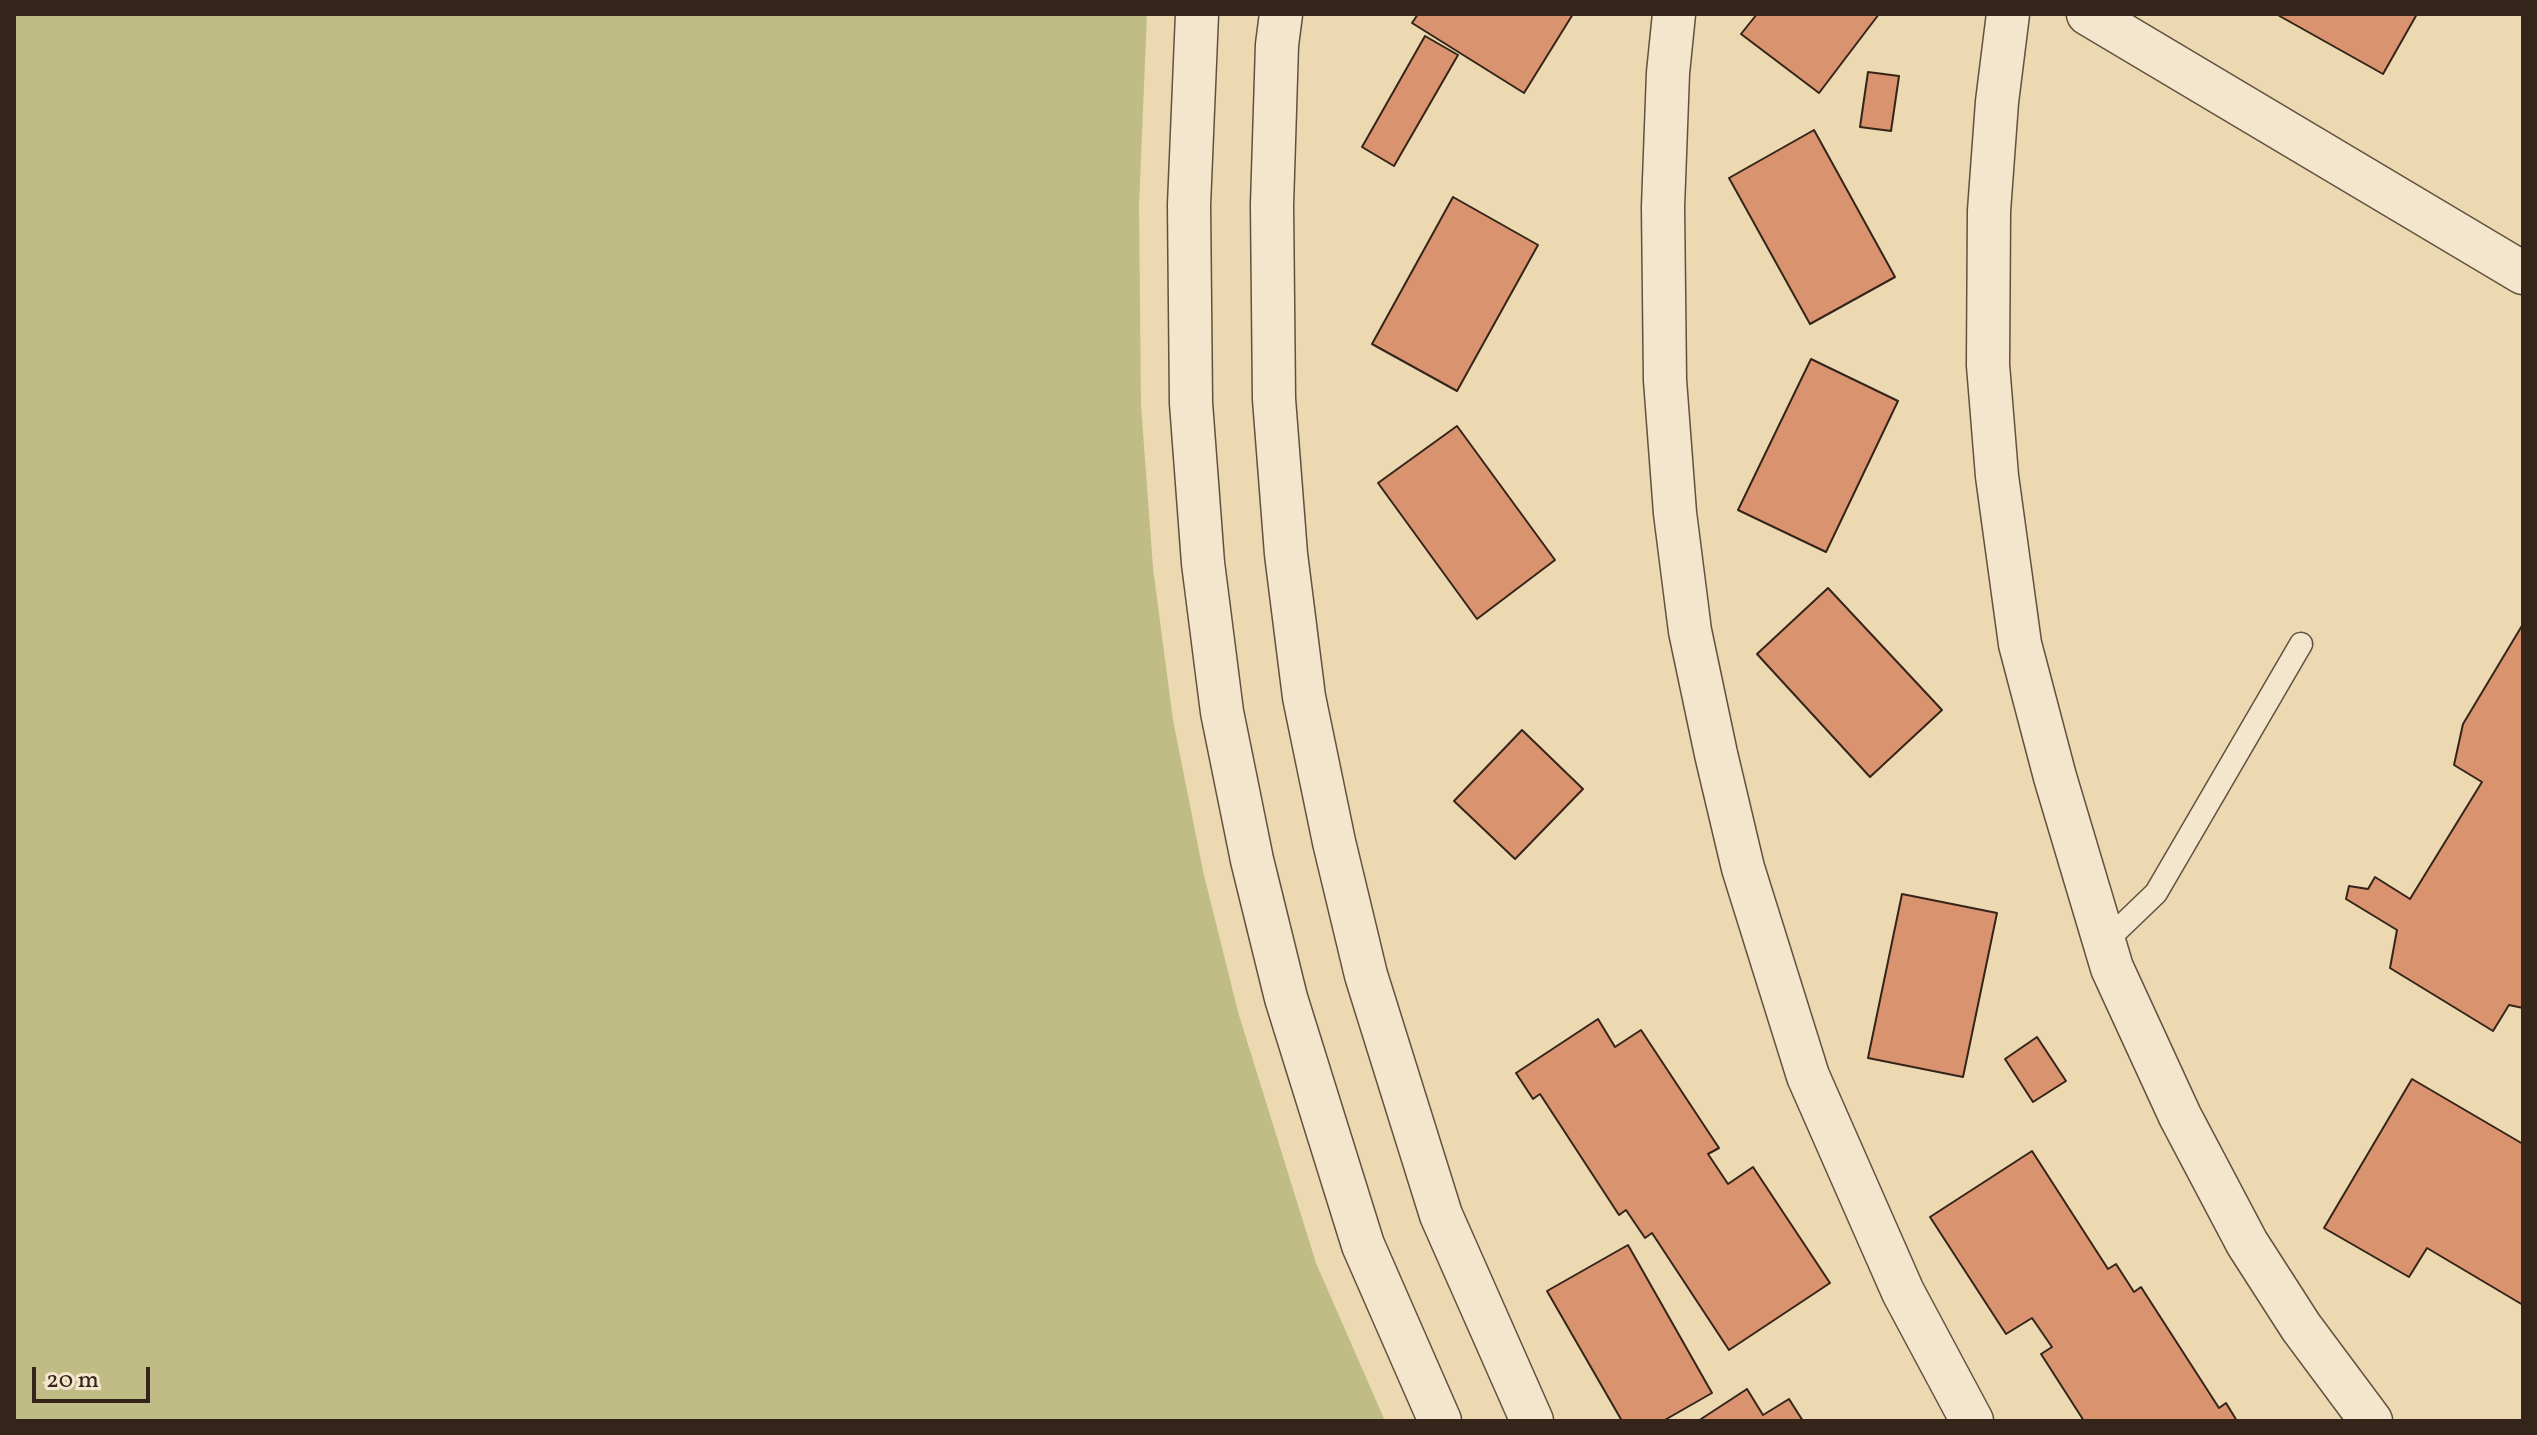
<!DOCTYPE html>
<html>
<head>
<meta charset="utf-8">
<style>
	body { margin:0 }
	#map { position:relative; width:2537px; height:1435px; overflow:hidden; background:#ecd8b1; font-family:Vollkorn,serif }
	canvas { display:block }
	.frame { position:absolute; inset:0; border:16px solid #342419; pointer-events:none }
	.scale { position:absolute; left:32px; top:1367px; width:118px; height:36px; box-sizing:border-box; border:4px solid #342419; border-top:0; padding-left:10px; font-size:24px; line-height:28px; white-space:nowrap; color:#342419; -webkit-text-stroke:6px #f3e6cc; paint-order:stroke }
</style>
</head>
<body>
<div id="map">
<canvas width="2537" height="1435"></canvas>
<div class="frame"></div>
<div class="scale">20 m</div>
</div>
<script>
const context = document.querySelector('canvas').getContext('2d');
context.lineJoin = 'round';
function fill(path, color) { context.fillStyle = color; context.fill(path, 'evenodd'); }
const poly = rows => new Path2D(rows.map(r => 'M' + r).join(''));
function trace(path, color, width, dash) { context.strokeStyle = color; context.lineWidth = width; context.lineCap = dash ? 'butt' : 'round'; context.setLineDash(dash || []); context.stroke(path); }
fill(poly([
	[14,14,1147,14,1139,205,1141,405,1153,568,1173,720,1203,871,1238,1012,1316,1263,1385,1421,14,1421]
]), '#bfbc86');
const building = poly([
	[1418,14,1573,14,1524,93,1412,23,1418,14],
	[1757,14,1879,14,1819,93,1741,34,1757,14],
	[2276,14,2417,14,2383,74,2276,14],
	[1425,36,1458,55,1394,166,1362,147,1425,36],
	[1868,72,1899,76,1891,131,1860,127,1868,72],
	[1814,130,1895,277,1810,324,1729,178,1814,130],
	[1453,197,1538,245,1457,391,1372,344,1453,197],
	[1811,359,1898,401,1826,552,1738,510,1811,359],
	[1457,426,1555,560,1477,619,1378,483,1457,426],
	[1828,588,1942,710,1870,777,1757,654,1828,588],
	[2523,624,2523,1008,2509,1005,2493,1031,2390,968,2397,930,2346,899,2349,886,2368,889,2375,877,2410,899,2482,782,2454,765,2463,724,2523,624],
	[1522,730,1583,789,1515,859,1454,801,1522,730],
	[1902,894,1997,913,1963,1077,1868,1058,1902,894],
	[1598,1019,1615,1047,1641,1030,1719,1148,1708,1154,1728,1184,1753,1167,1830,1283,1729,1350,1652,1233,1645,1238,1626,1210,1619,1215,1540,1094,1533,1099,1516,1073,1598,1019],
	[2037,1037,2066,1081,2033,1102,2005,1059,2037,1037],
	[2412,1079,2523,1144,2523,1305,2427,1248,2409,1277,2324,1228,2412,1079],
	[2032,1151,2108,1269,2116,1264,2134,1292,2141,1287,2219,1408,2226,1403,2237,1421,2084,1421,2041,1354,2052,1347,2032,1318,2006,1334,1930,1217,2032,1151],
	[1628,1245,1712,1393,1663,1421,1622,1421,1547,1291,1628,1245],
	[1747,1389,1763,1415,1789,1399,1803,1421,1698,1421,1747,1389]
]);
fill(building, '#da936f');
trace(building, '#342419', 2);
const lane = poly([
	[2105,942,2156,893,2301,644]
]);
const street = poly([
	[1197,14,1189,205,1191,403,1203,563,1222,712,1252,860,1286,998,1363,1245,1440,1421],
	[1281,14,1277,45,1272,205,1274,399,1286,554,1304,697,1334,842,1366,975,1441,1215,1532,1421],
	[1674,14,1668,73,1663,207,1665,380,1675,513,1690,631,1716,754,1743,868,1808,1076,1903,1292,1972,1421],
	[2008,14,1997,102,1989,211,1988,365,1997,476,2020,644,2055,777,2112,968,2180,1116,2247,1243,2301,1327,2371,1421],
	[2088,14,2523,273]
]);
trace(lane, '#62513f', 25);
trace(street, '#62513f', 45);
trace(lane, '#f3e6cc', 22);
trace(street, '#f3e6cc', 42);
</script>
</body>
</html>
